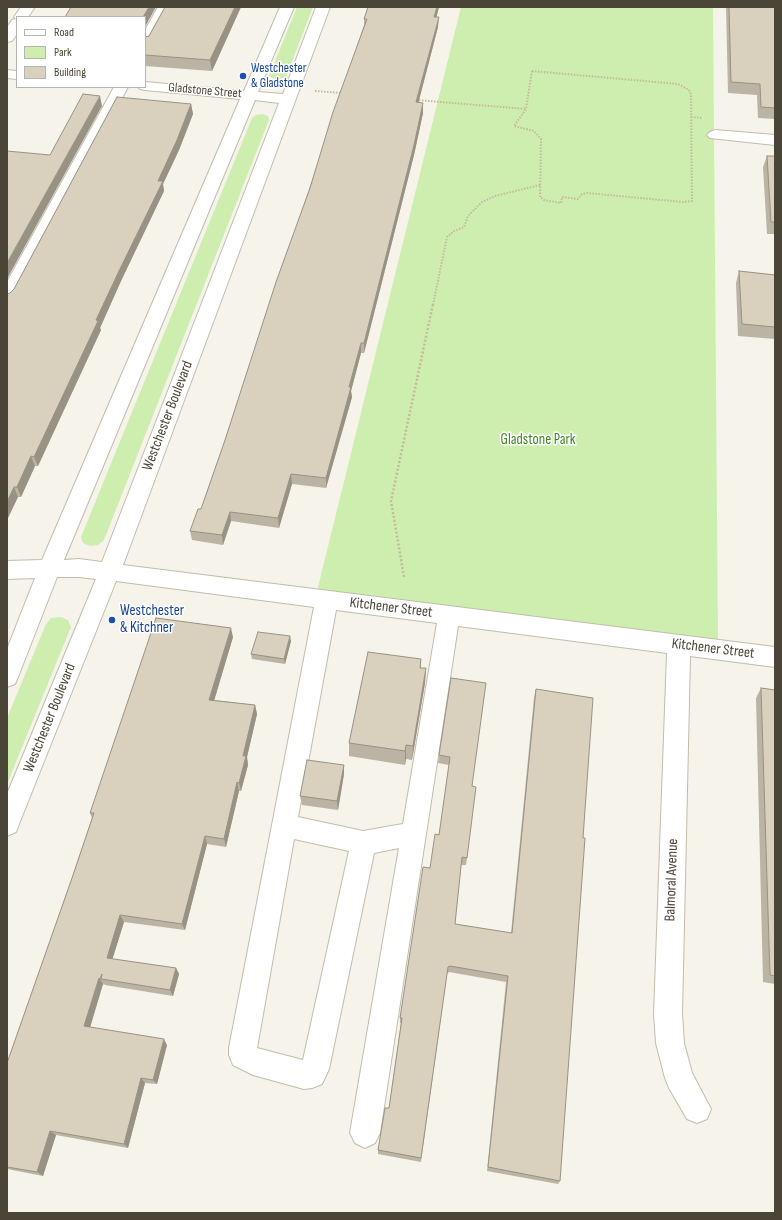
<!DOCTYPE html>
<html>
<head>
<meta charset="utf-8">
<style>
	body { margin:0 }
	#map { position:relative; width:782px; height:1220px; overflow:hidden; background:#f6f3ea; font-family:"Sofia Sans Condensed",sans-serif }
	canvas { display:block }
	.frame { position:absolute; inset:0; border:8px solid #4b4537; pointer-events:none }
	.legend { position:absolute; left:16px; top:16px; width:130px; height:72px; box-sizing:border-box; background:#fff; border:1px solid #b7b5af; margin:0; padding:5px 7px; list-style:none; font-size:12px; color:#4b4537 }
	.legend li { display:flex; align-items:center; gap:8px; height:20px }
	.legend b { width:20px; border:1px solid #b7b5af }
</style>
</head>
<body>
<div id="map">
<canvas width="782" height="1220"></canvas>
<div class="frame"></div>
<ul class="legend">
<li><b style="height:5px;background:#fff"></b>Road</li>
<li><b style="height:11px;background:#cdeeaf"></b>Park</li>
<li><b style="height:11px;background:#d9d0be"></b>Building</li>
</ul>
</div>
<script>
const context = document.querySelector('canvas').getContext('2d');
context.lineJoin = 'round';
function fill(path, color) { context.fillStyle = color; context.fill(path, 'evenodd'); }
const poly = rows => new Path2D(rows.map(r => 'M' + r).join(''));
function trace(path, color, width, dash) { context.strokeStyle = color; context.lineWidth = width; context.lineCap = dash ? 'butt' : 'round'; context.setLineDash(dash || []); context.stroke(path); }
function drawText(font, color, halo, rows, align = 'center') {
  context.font = font + ' "Sofia Sans Condensed",sans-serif'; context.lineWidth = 3; context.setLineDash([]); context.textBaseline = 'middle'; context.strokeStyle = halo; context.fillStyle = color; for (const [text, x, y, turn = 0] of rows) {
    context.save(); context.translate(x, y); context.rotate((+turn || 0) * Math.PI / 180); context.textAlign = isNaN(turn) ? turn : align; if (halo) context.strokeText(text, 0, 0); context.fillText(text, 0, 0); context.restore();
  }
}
fill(poly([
	[297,7,313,7,286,77,276,80,269,76],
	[461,7,713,7,718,643,317,591],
	[262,114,268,116,269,120,104,540,98,545,90,546,83,543,81,537,252,118,256,115],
	[61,617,68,620,71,627,7,784,7,718,46,624,51,618]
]), '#cdeeaf');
const minor = poly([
	[21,7,35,7,28,17,17,17,17,34,12,41,7,42,7,27,12,20,16,19,14,17,21,7],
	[158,7,172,7,152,43,150,46,145,47,145,30,158,7],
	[280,7,294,7,258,92,283,94,316,7,330,7,123,565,775,647,775,667,690,656,682,1014,684,1043,692,1073,711,1109,707,1119,697,1123,687,1119,669,1088,665,1078,656,1043,654,1014,667,653,458,626,380,1133,375,1143,365,1148,355,1143,350,1133,399,848,374,853,329,1069,322,1084,312,1088,304,1089,253,1075,233,1065,229,1055,229,1048,272,825,314,607,116,581,19,824,16,832,7,836,7,794,96,579,79,577,57,577,18,677,15,684,7,687,7,649,35,578,7,579,7,561,42,560,240,99,145,90,140,89,138,87,145,87,145,82,244,91,280,7],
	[255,100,279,103,102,562,79,559,64,560,255,100],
	[336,610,437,623,403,824,363,831,298,817,336,610],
	[294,839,349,851,303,1060,257,1048,294,839],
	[7,70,17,71,17,79,7,78,7,70],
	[114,87,128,87,16,298,13,302,7,304,7,282,114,87],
	[715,130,775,135,775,145,710,138,707,135,710,132,715,130]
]);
trace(minor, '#c3bcab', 2);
trace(poly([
	[532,71,678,84,689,90,691,95,692,201,683,202,587,193,582,194,578,199,562,197,561,203,544,200,540,197,541,139,534,131,514,126,526,109,532,71],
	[315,91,342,93],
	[416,100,526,109],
	[691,117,703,118],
	[433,305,447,237,454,231,464,227,468,216,482,202,495,196,540,185]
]), '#c6ba9b', 2, [1.5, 1.5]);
trace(poly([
	[404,577,391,501,433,304]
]), '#c6ba9b', 2.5, [2, 2]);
fill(minor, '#fff');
fill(poly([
	[165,7,241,7,212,71,145,66,145,37,149,36],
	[368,7,439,7,436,17,438,27,418,103,423,113,414,155,364,353,361,353,351,391,352,397,326,488,292,484,279,528,231,521,223,545,192,540,190,531,201,509,225,440,364,25,364,19],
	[726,7,775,7,775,119,758,118,757,95,728,93],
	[191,104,193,114,179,150,163,184,164,191,121,281,100,328,101,330,38,466,35,466,21,497,18,497,7,520,10,293],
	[767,156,775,156,775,234,767,234,763,167],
	[739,271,775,275,775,339,738,336,736,283],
	[233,637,214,700,255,705,257,714,247,757,248,765,241,791,239,791,226,847,207,844,185,930,124,922,112,959,176,968,179,974,173,996,105,985,105,984,104,985,103,984,90,1027,167,1045,157,1084,145,1083,128,1148,56,1135,43,1176,7,1169,7,1063,72,878,92,818,90,813],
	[291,641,285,664,252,659,251,654],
	[421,659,421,668,426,668,425,683,412,760,406,759,405,765,349,756,349,743],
	[451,678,472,786,467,858,466,865,461,865,455,924,511,933,534,698,536,689,560,1181,558,1184,487,1171,506,982,449,972,447,974,421,1162,378,1154,378,1150,389,1108,401,1023,400,1023,400,1018,430,868,439,835,449,765,438,763,439,755],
	[761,688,775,690,775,984,763,982,756,698],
	[344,765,344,774,338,810,302,805,300,796]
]), '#bbb3a3');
fill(poly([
	[149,7,156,7,145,27,145,17,143,17],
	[235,7,241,7,212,71,210,60],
	[437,7,439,7,434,27,434,17],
	[439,17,438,27,416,112,416,102],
	[100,96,102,106,7,279,7,263],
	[423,103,423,113,414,155,364,353,364,343],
	[191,104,193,114,179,150,163,184,164,191,121,281,100,328,101,330,38,466,34,457,96,320],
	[361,343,361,353,351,391,352,397,326,488,326,478],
	[31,456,35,466,21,497,17,487],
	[291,474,292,484,279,528,278,518],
	[14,487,18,497,7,520,7,502],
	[230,512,231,521,223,545,222,535],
	[231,628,233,637,212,708,209,700],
	[290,636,291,641,285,664,284,659],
	[426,668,425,683,412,760,413,746],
	[255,705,257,714,247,757,248,765,241,791,239,783,243,756],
	[406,745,406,759,405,765,405,751],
	[344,765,344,774,338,810,337,801],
	[237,782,239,791,226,847,224,839],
	[205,836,207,844,185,930,182,924],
	[120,915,124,922,111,964,107,958],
	[176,968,179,974,173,996,170,990],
	[99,978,103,984,89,1031,84,1026],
	[164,1039,167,1045,157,1084,153,1080],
	[141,1078,145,1083,128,1148,124,1144],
	[50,1131,56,1135,43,1176,37,1172]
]), '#989285');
const building = poly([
	[71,7,149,7,143,17,65,17,71,7],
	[165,7,235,7,210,60,145,55,145,37,149,36,165,7],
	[368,7,437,7,434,17,439,17,416,102,423,103,414,145,364,343,361,343,349,387,351,387,326,478,291,474,278,518,230,512,222,535,190,531,198,509,201,509,225,440,276,282,310,188,333,112,367,19,364,19,368,7],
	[729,7,775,7,775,108,761,107,760,84,731,82,729,7],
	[83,94,100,96,7,263,7,151,50,155,83,94],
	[117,97,191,104,177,140,158,181,163,181,119,271,96,320,98,321,34,457,31,456,17,487,14,487,7,502,7,294,10,293,14,289,117,97],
	[767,156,775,156,775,222,771,222,767,156],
	[739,271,775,275,775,327,742,324,739,271],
	[156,618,231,628,209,700,255,705,243,756,246,756,239,783,237,782,224,839,205,836,182,924,120,915,107,958,176,968,170,990,101,979,102,974,100,979,99,978,84,1026,164,1039,153,1080,141,1078,124,1144,50,1131,37,1172,7,1167,7,1063,72,878,94,813,90,813,156,618],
	[258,632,290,636,284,659,251,654,258,632],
	[368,652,421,659,420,668,426,668,413,746,406,745,405,751,349,743,368,652],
	[451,678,486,683,472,786,476,787,467,858,462,857,455,924,512,933,536,689,593,698,583,838,585,838,560,1181,488,1167,508,976,450,966,448,967,421,1158,378,1150,385,1108,389,1108,402,1018,400,1018,423,867,430,868,435,834,439,835,450,757,439,755,451,678],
	[761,688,775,690,775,976,770,975,761,688],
	[307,760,344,765,337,801,300,796,307,760]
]);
fill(building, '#d9d0be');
trace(building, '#989285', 1);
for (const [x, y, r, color] of [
	[243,76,4,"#1a4fb4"],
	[112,620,4,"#1a4fb4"]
]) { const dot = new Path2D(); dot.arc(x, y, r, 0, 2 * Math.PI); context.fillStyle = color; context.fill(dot); trace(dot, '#fff', 1.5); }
drawText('13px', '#164399', '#fff', [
	["Westchester",251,69],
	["& Gladstone",251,84]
], 'left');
drawText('13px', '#4b4537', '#fff', [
	["Gladstone Street",205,91,5]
]);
drawText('15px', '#4b4537', '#fff', [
	["Westchester Boulevard",168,416,-69],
	["Kitchener Street",391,608,7],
	["Kitchener Street",713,649,7],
	["Westchester Boulevard",50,718,-68],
	["Balmoral Avenue",672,880,-88]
]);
drawText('15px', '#418423', '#fff', [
	["Gladstone Park",538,440]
]);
drawText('15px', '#164399', '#fff', [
	["Westchester",120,611],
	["& Kitchner",120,628]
], 'left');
</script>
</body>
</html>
